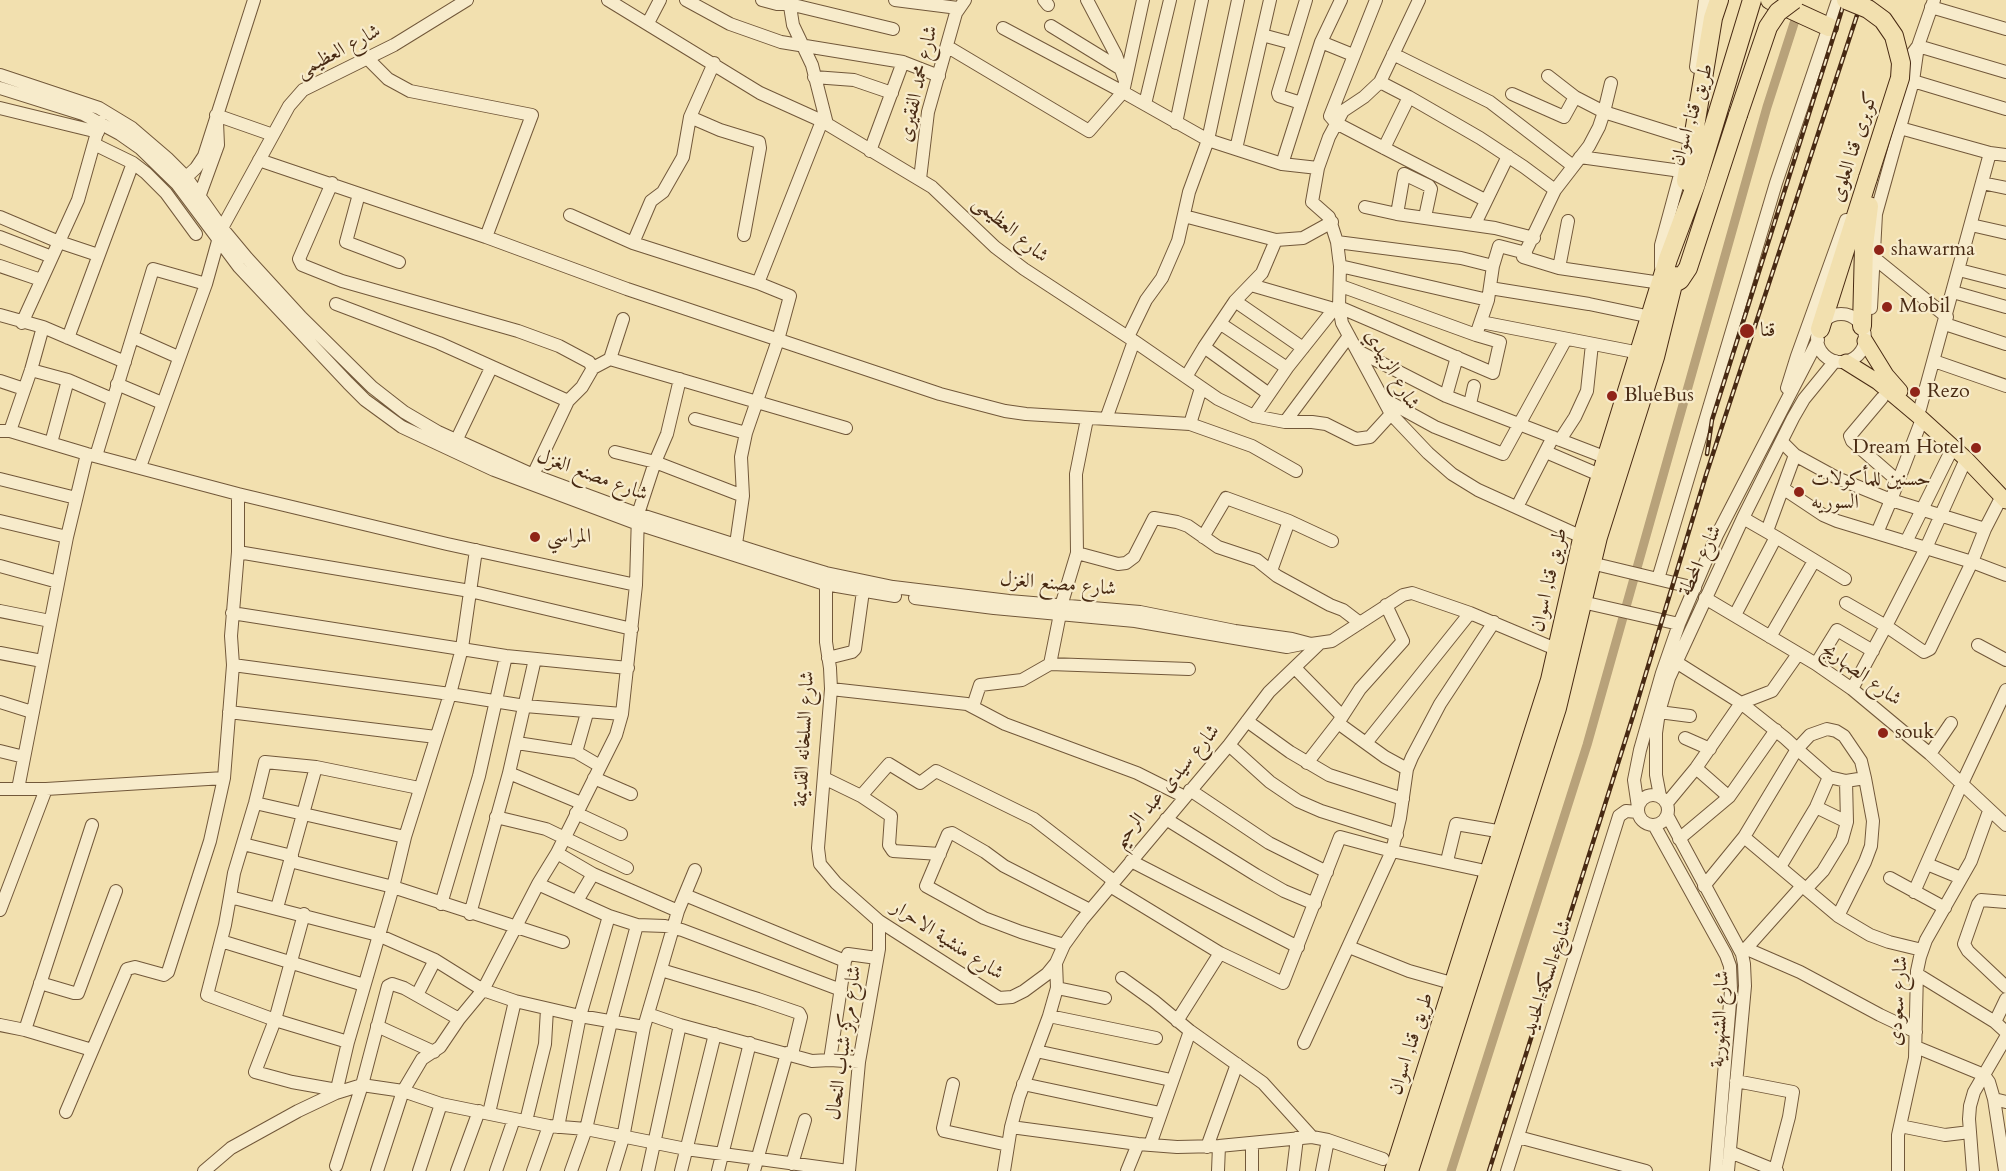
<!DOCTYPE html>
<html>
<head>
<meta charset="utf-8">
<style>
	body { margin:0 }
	canvas { display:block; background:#f2e0af }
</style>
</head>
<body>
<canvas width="2006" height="1171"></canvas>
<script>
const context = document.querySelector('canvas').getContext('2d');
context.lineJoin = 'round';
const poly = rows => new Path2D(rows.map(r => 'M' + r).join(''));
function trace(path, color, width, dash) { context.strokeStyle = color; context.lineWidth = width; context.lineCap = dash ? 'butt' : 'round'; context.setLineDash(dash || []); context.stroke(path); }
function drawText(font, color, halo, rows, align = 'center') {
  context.font = font + ' Cardo,Amiri,serif'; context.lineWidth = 4.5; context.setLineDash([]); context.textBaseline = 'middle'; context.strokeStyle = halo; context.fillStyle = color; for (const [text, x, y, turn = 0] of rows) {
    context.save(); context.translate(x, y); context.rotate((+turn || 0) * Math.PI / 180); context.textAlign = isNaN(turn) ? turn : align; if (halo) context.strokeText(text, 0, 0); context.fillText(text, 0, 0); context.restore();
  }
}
trace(poly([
	[1451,1171,1587,745,1767,107,1798,11]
]), '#b8a27a', 9);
const minor = poly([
	[608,0,760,93,822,121,932,187,995,247,1024,269,1134,341,1218,399,1254,416,1285,422,1312,422,1326,424,1356,439,1370,437,1391,414],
	[686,0,730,24,781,42,903,62,939,76],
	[762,0,777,4,789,4,893,29],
	[789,0,793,25,812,65,827,124],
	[895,0,958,8],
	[1044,0,1048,5],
	[1087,0,1116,55,1125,81],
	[1376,0,1330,116,1336,123,1384,148,1485,200],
	[1419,0,1380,82,1364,97,1343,111,1329,137,1318,168,1312,202,1329,217,1337,242,1340,266,1339,307,1342,323,1391,414,1428,453,1452,474,1478,490,1582,537],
	[1931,7,2006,29],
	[648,23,660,0],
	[1051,26,1121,69],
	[1003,28,1123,92,1208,140,1282,164,1318,168],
	[1262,35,1292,43],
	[1321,42,1353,55],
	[1918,46,2006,72],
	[948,47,1089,131,1123,92,1143,0],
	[1393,54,1490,102,1573,166],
	[368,59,388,79,410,91,532,115,486,237],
	[1696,67,1705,0],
	[1901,69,1918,46],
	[0,75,99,108,132,128,167,158,186,177,222,228,247,258,301,317,372,387,404,412,438,432,533,475,638,514,789,562,826,573,893,587,1009,601,1140,612,1235,631,1292,639,1311,644,1332,641,1403,595,1412,593,1470,613,1558,650],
	[1548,76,1575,97],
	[814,77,854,80,892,93],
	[1913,81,2006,109],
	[1380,82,1409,97],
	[0,88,83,114,120,134,140,148,177,184,239,267,348,383,365,400,402,427,494,470,638,524,825,584,895,596],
	[1512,94,1564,117,1575,97,1604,112,1611,83],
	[1301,103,1279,96,1278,93,1306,0],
	[1145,104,1170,0],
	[0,108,98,132],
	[216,115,273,135],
	[690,117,720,130,759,142,760,148,744,235],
	[1176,123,1202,0],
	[1900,128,1990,153],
	[94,144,133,163,146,173,166,193,196,234],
	[1384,148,1409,97,1480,138,1524,167,1555,190],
	[1236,149,1270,0],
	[870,151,903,62],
	[1580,157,1681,171],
	[259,160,486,237,627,289,940,394,1005,411,1026,414,1190,424,1252,446,1296,471],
	[1282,164,1321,42,1341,0],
	[920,179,928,112,956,13,965,0],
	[181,182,196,168,204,156,254,0],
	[332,183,299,259,302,265,342,281,518,331,559,346,589,362,593,368],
	[1982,183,2006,188],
	[359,194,346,242,399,262],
	[198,200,218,145,217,122],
	[1365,207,1397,214,1495,228,1534,238],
	[1397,214,1404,174,1429,186,1431,189,1425,217],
	[570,215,633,243,758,283,790,296,778,340,746,433,741,457,743,496,736,544],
	[1184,216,1276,240,1262,273,1235,301,1204,347,1186,377],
	[0,217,59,242,98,255],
	[1475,224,1508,156],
	[1971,225,2006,233],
	[222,228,289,106,303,90,394,45,467,0],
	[0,237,52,257],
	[1276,240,1303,238,1332,222],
	[1337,242,1461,258,1493,266,1488,300,1476,335,1341,286],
	[633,243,651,201,663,192,683,157,690,117,714,63],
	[1873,257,1947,317],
	[0,266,41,280],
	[1340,266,1488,300],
	[1493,266,1499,246,1526,253],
	[1661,267,1661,245,1681,171],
	[1559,268,1568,221],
	[1959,270,2006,282],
	[758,283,822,121],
	[1661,283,1559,268,1523,257,1555,190,1589,146,1599,127,1604,112,1687,138],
	[1251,285,1334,309,1339,307,1493,373,1500,342,1476,335],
	[1490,288,1589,304,1651,317],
	[1953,292,2006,307],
	[1235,301,1303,348],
	[336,304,439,343,568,401],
	[1871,308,1876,214,1913,81,1918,46,1934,0],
	'1817 338a24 24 0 1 1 48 0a24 24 0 1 1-48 0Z',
	[0,315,43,327,125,362],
	[1481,322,1640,353],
	[22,323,78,200,100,122],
	[1221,324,1287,368],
	[1945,324,2006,344],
	[133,337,178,357],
	[1128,337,1146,300,1162,278,1178,241,1189,192,1208,140,1238,0],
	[68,338,133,163],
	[1204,347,1269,394],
	[1358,351,1446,396,1607,458],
	[610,359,846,428],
	[1934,361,2006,386],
	[31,370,68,380,112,399],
	[0,381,24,389],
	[117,384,162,403],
	[1787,388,1797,356,1846,220],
	[1446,396,1457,357],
	[1882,398,1850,436,1852,441,1899,482],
	[1384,399,1435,427,1503,454,1566,339],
	[1470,404,1474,386],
	[1920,409,1990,153,2006,155],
	[1254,416,1287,368,1334,309],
	[695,419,746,433],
	[1106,419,1134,341],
	[1922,419,1891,500,1985,529,2002,496],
	[1285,422,1349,336],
	[1190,424,1201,388],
	[0,431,10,431,87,454,238,494],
	[10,431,31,370,43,327],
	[1560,440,1575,417,1587,391,1592,344],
	[456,441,491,368],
	[51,443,68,380],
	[615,452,655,462,743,496],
	[1546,452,1602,476],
	[1795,455,1837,478,1891,500,1877,533],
	[96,456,153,269,206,284],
	[1966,459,1926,548,1972,562,2006,575],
	[140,467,206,284,218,241],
	[533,475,568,401,582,387,593,368,610,359,623,319],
	[0,479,76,498],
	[1784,489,1823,515,1837,521,1926,548,1886,626,1846,603],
	[1517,507,1553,437],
	[0,521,67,537],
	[1767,531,1795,455,1782,442],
	[1203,537,1226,498,1289,521,1332,541],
	[1776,537,1845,579],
	[1906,542,1953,447],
	[238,552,470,591,632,629],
	[1077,553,1118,564,1126,563,1134,557,1154,518,1177,522,1188,526,1218,547,1257,560,1277,576,1330,605,1343,610,1360,623],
	[1591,563,1695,588],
	[0,566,58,582],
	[1271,571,1289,521],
	[826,577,826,642,830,668,831,689,818,848,820,864,836,883,879,921,999,998,1012,997,1024,991,1047,974,1056,963,1064,945,1082,920,1229,745,1269,692,1319,644],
	[1658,579,1776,183,1838,0],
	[915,598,994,608,1135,621,1287,647,1302,644],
	[1705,598,1816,664,1852,689,1930,754,2006,825],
	[1582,602,1679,624],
	[1061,606,1077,553,1076,474,1087,419],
	[0,611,50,621],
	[232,613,506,656,628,668],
	[1735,615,1776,537,1743,518],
	[1770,637,1814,561],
	[1978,645,2006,660],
	[0,653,42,661],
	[828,658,852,652,855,649,863,591],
	[1676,662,1741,703,1785,738,1797,749,1829,777,1846,781,1865,778,1861,761,1844,736,1836,731,1827,729,1810,735,1797,749,1744,837,1704,886],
	[1050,664,1060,614],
	[1816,664,1837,630,1873,651],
	[233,665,450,694,525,706,622,714],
	[1295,668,1342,716],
	[831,689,967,704,1005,724,1137,773,1185,797],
	[1852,689,1886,626,1924,652,1930,649,1972,562,1985,529],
	[0,702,32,712],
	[973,706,980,685,1022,680,1050,664,1189,669],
	[229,712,436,737],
	[1659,712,1690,716],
	[1247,721,1290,752,1329,775,1403,799],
	[1338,723,1385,757,1407,769],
	[1685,738,1710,749],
	[517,743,576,752,600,766],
	[1366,743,1470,613],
	[1229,745,1270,782,1298,801,1321,811,1397,835],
	[0,751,24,757],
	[576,752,587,713],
	[1930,754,1951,723],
	[1307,763,1338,723,1360,689,1403,641,1386,605],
	[1696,768,1729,797],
	[509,773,581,803],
	[594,778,631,794],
	[824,778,861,796,891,816,889,845,893,851,940,854],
	[1865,778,1873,821,1871,846,1865,862,1838,916,1870,935,1889,942,1922,950],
	[419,788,316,767,265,762,255,803,234,873,230,897,378,935,435,960,483,990,515,1001,580,1016,644,1027],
	[0,789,46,789,224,778,233,665,231,636,238,552,238,494,447,544,636,585,638,514,655,462,667,434,680,379],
	[18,789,67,537,87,454],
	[1190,790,1269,843,1327,872],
	'1638 810a15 15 0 1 1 30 0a15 15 0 1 1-30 0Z',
	[861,796,889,764,920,783,936,771,1034,819,1114,881],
	[1660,796,1656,775,1656,733,1659,712,1669,678,1743,518,1793,418,1804,399,1835,361],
	[255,803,405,837],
	[1667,803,1696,768,1741,703,1772,691,1798,654],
	[1638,807,1634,780,1640,750,1662,673,1679,624,1717,535,1818,340],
	[1816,807,1847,822],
	[576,813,621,834],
	[1667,815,1742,954,1744,964,1745,986,1728,1171],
	[496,817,546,829,627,868],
	[1166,819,1256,875,1284,891,1315,904],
	[1654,825,1726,955,1730,966,1731,990,1716,1171],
	[1744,837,1838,916],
	[1679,839,1729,797,1776,730],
	[243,844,292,856],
	[557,853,593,874,678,911],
	[290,861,393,887,563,942],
	[1131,861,1298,947],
	[1447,861,1456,824,1503,832],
	[1927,864,1961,878],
	[1780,867,1816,807,1829,777],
	[1890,878,1945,908],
	[538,884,609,916,637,925,665,926,682,930,841,990],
	[1110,886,1220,953,1283,983,1340,837,1392,851,1490,872],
	[1806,889,1823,871,1842,840,1847,822,1846,781],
	[1914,892,1959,790,2006,690],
	[685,895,845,961],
	[230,897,225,925,207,995,275,1020,348,1042],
	[577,901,593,874],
	[2006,902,1981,900,1978,904,1964,944,1968,951,2006,987],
	[441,904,479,776,506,656],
	[277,908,316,767],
	[0,910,46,789],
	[304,914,275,1020,255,1072,292,1082,337,1090],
	[470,914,509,773,535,659],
	[221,941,364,985],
	[1064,945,1021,932,984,918,926,886,948,834,952,833,985,852,1004,866,1090,910],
	[1349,947,1409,971,1455,984],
	[1747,949,1800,972,1880,1015,1916,1032],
	[1743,952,1802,886],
	[661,970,758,999,799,1013,801,1017,792,1054],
	[1917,974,1995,1022,2006,1032],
	[1122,978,1154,1001,1190,1031,1263,1083,1312,1137],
	[40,983,74,993,78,993,116,891],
	[1057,988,1105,998],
	[417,995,435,960],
	[648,1014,680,1025,812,1061,830,1060,859,1062],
	[1049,1016,1057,988,1056,963],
	[1177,1021,1220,953],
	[1995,1022,2006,999],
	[0,1025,25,1030,92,1050],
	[377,1026,434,1052],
	[25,1030,92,825],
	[1304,1043,1392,851,1400,818,1407,769,1412,757,1440,704,1494,622],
	[1916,1047,1984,1075,1989,1082,1994,1099,2005,1171],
	[1036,1051,1171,1080],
	[830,1060,845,961,848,954,877,958],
	[1736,1081,1793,1092,1789,1117,1775,1170],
	[953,1084,943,1128,944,1131,1008,1145],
	[1023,1084,1160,1113],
	[336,1093,348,1042,393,887,405,837,450,694,462,648,476,550],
	[1994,1099,2006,1102],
	[66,1112,127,969,135,967,164,975,168,972,210,841,224,778],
	[489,1113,515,1001],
	[526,1121,545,1044,547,1009],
	[1900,1126,1945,1135,1970,1132],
	[558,1127,580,1016,609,916],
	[1011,1127,1138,1144,1177,1147,1219,1146,1312,1137,1328,1140,1383,1159],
	[1518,1137,1646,1171],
	[1150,1145,1190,1031],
	[1207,1147,1237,1064],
	[1730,1152,1777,1171],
	[792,1164,805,1120],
	[336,1166,362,1085,388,986,392,984,404,988,459,1019],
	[204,1171,231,1148,298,1111,336,1093,362,1085,403,1091,441,1104,549,1126,586,1129,686,1149,848,1171],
	[377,1171,403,1091,422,1059,440,1047,459,1019,483,990,538,884,557,853,616,735,622,714,636,585],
	[419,1171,441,1104],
	[457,1171,479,1111],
	[496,1171,514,1119],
	[533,1171,549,1126],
	[571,1171,586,1129,611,1022,637,925],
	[613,1171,623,1138,644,1027,678,911,695,870],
	[648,1171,680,1025],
	[681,1171,715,1034],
	[718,1171,750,1043],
	[754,1171,787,1053],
	[849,1171,859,1062,879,949,879,921],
	[1004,1171,1011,1127,1019,1097,1049,1016,1156,1038],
	[1127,1171,1138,1144],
	[1218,1171,1219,1146],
	[1252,1171,1252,1143],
	[1293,1171,1297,1138],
	[1322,1171,1328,1140],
	[1507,1171,1619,816,1626,811,1638,812],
	[1898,1171,1898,1135,1915,1058,1917,971,1920,957,1926,940,1971,861,1989,811],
	[1973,1171,1969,1119,1970,1106,1974,1092,2006,1037]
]);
const major = poly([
	[1865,341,1886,375,1900,391],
	[1846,362,1878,382,1922,419,1966,459,2006,501]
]);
const highway = poly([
	[1770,0,1829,27],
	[1686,181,1713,18,1719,0],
	[1673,284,1680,280,1688,268,1738,115],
	[1862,326,1864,246,1869,206],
	[1820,329,1868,178],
	[1394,1171,1550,680,1584,530,1668,259,1696,184,1752,0],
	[1409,1171,1557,708,1598,537,1655,357,1675,276]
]);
trace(minor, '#72583a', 14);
trace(major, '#482a13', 17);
trace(highway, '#482a13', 20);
trace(minor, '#f7ebcb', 12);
trace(major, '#f2e0af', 15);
trace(highway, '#f2e0af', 18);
const rail = poly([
	[1707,454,1712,420,1845,0],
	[1489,1171,1633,716,1706,475,1862,0]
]);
trace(rail, '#482a13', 4.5);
trace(rail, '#f7ebcb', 2, [7]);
const highwayBridge = poly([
	[1846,0,1868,9,1883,20,1894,36,1901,63,1900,78,1868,178],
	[1738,115,1768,27,1778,12,1794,0]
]);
trace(highwayBridge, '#482a13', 20, []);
trace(highwayBridge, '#f2e0af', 18);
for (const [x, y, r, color] of [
	[1879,250,6,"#8f2418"],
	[1887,307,6,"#8f2418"],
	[1747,331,8,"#8f2418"],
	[1915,392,6,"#8f2418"],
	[1612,396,6,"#8f2418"],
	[1976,448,6,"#8f2418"],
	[1799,492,6,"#8f2418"],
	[535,537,6,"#8f2418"],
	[1883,733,6,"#8f2418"]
]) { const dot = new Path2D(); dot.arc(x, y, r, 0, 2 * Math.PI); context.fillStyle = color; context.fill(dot); trace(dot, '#f7ebcb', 2); }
drawText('20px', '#482a13', '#f7ebcb', [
	["شارع العظيمى",339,52,-28],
	["شارع محمد الفقيرى",919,84,-77],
	["طريق قنا, اسوان",1693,115,-73],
	["كوبرى قنا العلوى",1855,147,-72],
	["شارع العظيمى",1010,230,40],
	["شارع الزبيدي",1391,370,60],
	["شارع مصنع الغزل",592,476,20],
	["شارع المحطة",1701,561,-65],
	["طريق قنا, اسوان",1550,580,-77],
	["شارع مصنع الغزل",1058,585,5],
	["شارع الصهاريج",1861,675,36],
	["شارع السلخانه القديمة",805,739,-87],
	["شارع سيدى عبد الرحيم",1167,787,-50],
	["شارع منشية الاحرار",947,941,33],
	["شارع السكة الحديد",1548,978,-72],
	["شارع سعودى",1899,1001,-86],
	["شارع الشنهورية",1721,1019,-87],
	["شارع مركز شباب النحال",845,1043,-82],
	["طريق قنا, اسوان",1412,1044,-72]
]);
drawText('20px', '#482a13', '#f7ebcb', [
	["shawarma",1891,250],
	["Mobil",1899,307],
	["قنا",1760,331],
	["Rezo",1927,392],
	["BlueBus",1624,396],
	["Dream Hotel",1964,448,"right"],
	["حسنين للمأكولات",1811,480],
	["السوريه",1811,503],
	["المراسي",547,537],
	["souk",1895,733]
], 'left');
</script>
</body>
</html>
